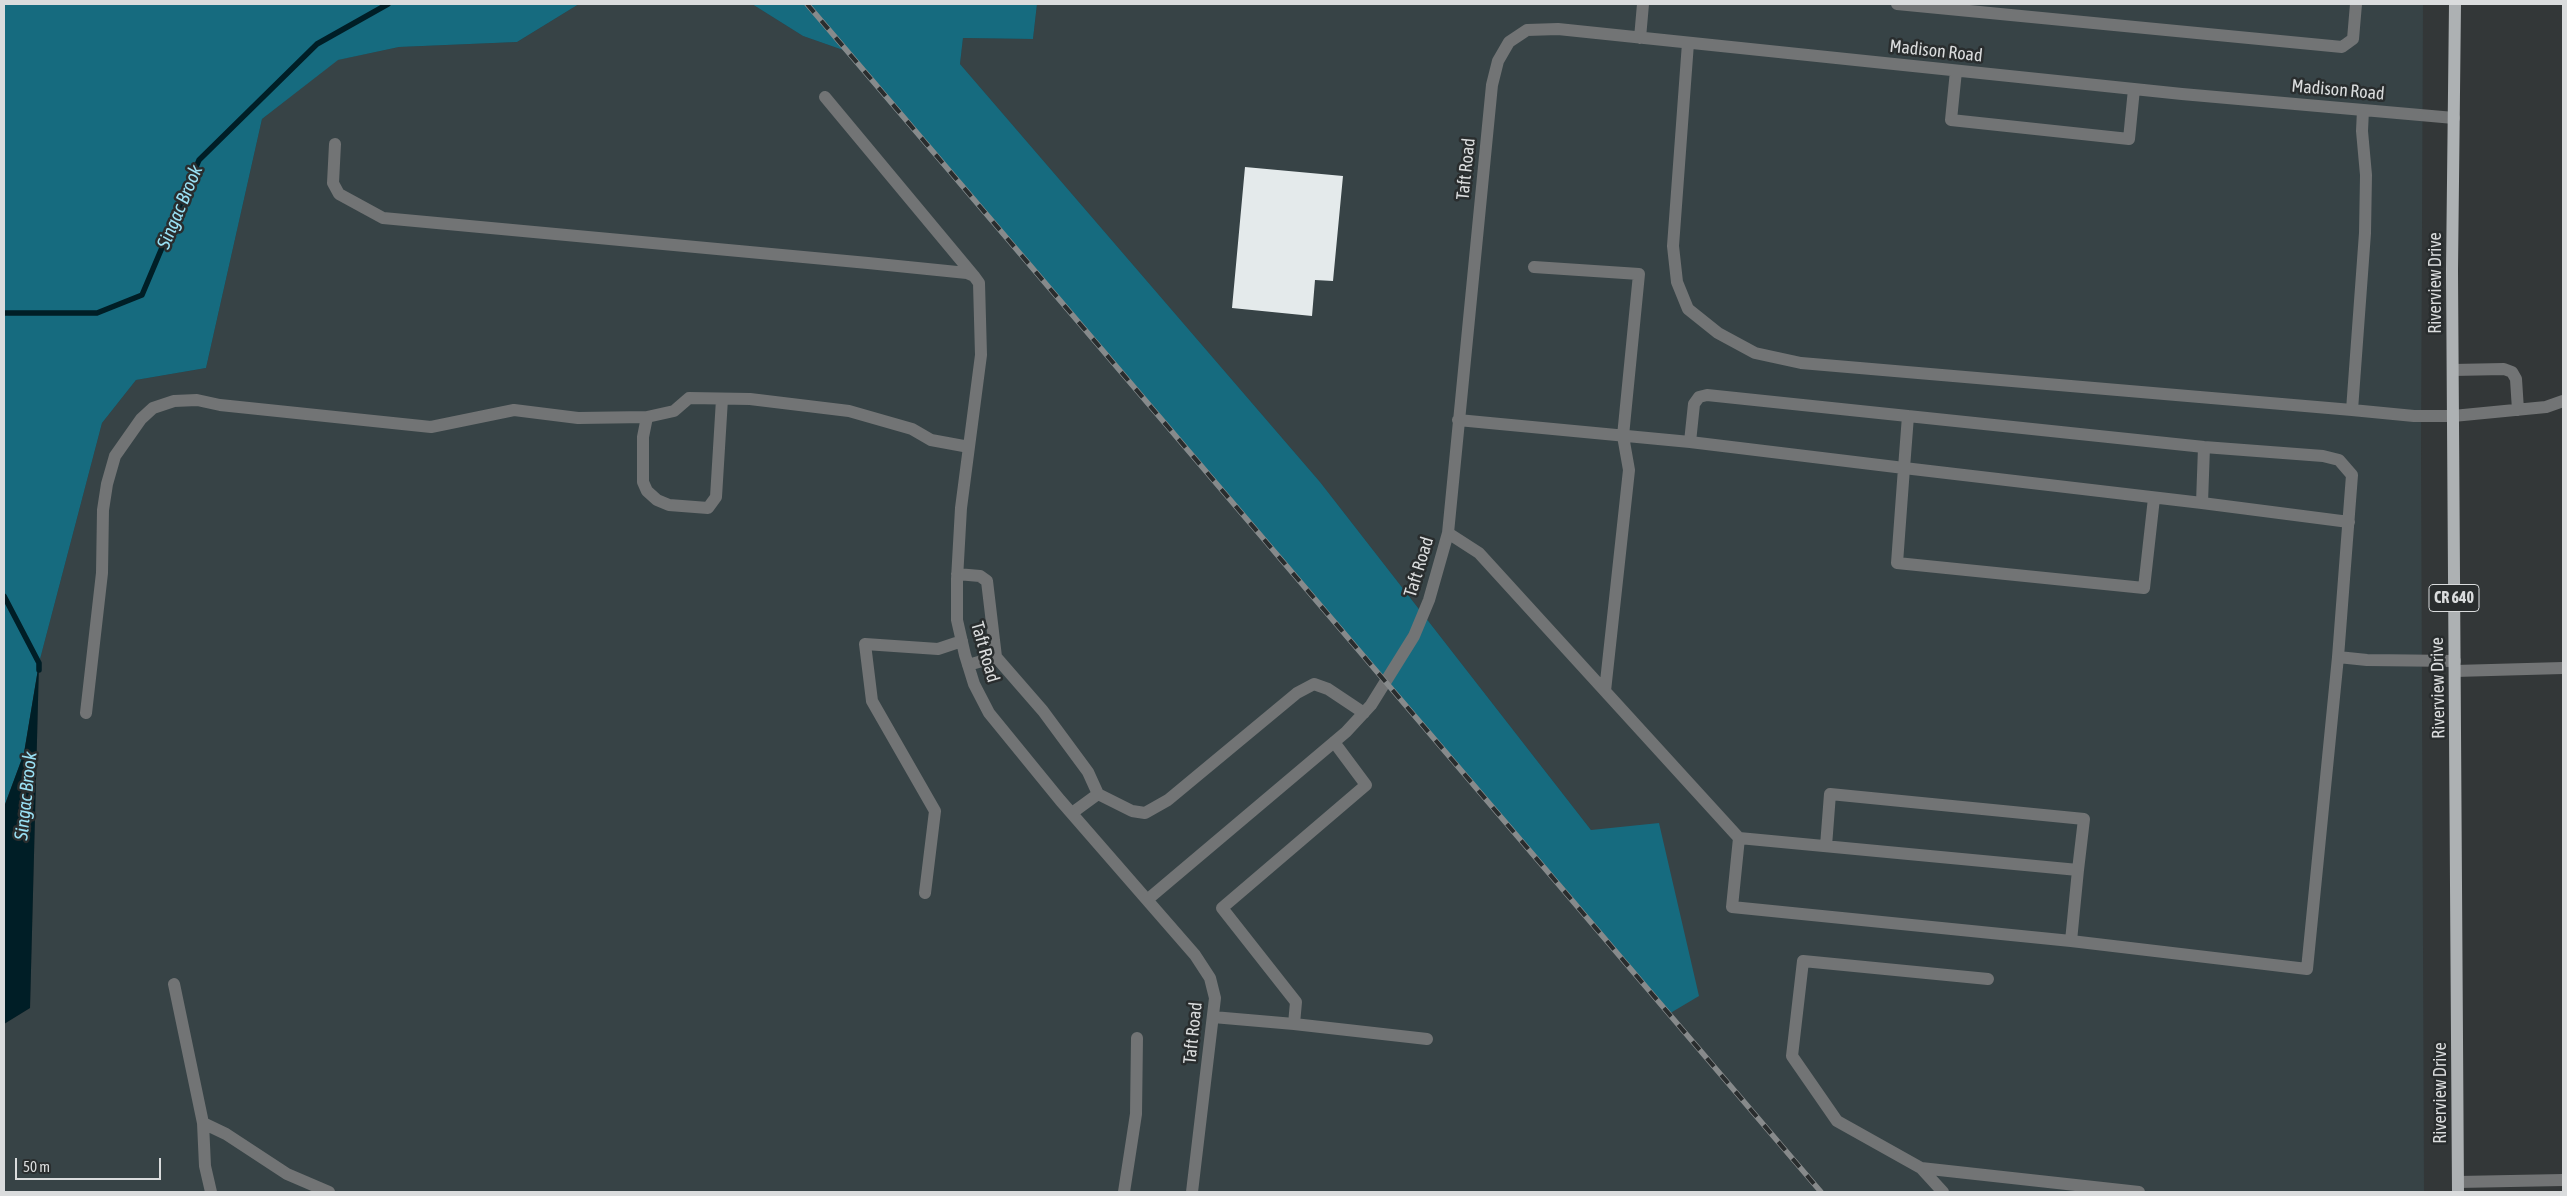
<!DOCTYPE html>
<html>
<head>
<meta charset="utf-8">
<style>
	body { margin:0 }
	#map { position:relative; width:2567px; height:1196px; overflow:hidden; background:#333738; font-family:"Asap Condensed",sans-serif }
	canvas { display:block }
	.frame { position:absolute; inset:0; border:5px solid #dadcdd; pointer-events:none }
	.scale { position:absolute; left:15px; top:1158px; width:146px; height:22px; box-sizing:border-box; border:2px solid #dadcdd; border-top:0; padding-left:6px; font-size:15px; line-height:18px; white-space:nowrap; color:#dadcdd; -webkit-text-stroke:4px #292d2e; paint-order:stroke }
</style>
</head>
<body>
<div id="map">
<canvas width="2567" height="1196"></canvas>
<div class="frame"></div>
<div class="scale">50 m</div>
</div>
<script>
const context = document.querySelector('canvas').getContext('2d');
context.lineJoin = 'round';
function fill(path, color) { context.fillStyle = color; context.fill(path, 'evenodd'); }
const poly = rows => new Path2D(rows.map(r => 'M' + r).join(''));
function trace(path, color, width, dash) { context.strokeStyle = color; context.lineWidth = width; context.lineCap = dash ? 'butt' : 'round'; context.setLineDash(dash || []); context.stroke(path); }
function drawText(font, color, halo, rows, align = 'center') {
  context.font = font + ' "Asap Condensed",sans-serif'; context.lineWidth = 5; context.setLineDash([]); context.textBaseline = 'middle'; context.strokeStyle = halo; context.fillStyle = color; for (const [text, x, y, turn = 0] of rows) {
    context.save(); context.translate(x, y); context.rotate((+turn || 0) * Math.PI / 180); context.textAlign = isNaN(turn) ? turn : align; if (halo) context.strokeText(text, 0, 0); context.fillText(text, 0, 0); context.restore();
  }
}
fill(poly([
	[579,4,752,4,803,36,843,50,1667,1015,1591,830,1320,482,960,64,963,38,1033,39,1037,4,2423,4,2421,452,2424,1192,4,1192,4,1024,30,1008,39,663,102,423,136,380,206,368,262,119,337,60,399,47,517,42]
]), '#374346');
fill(poly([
	[4,4,579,4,517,42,399,47,338,60,262,119,206,368,136,380,102,423,39,663,24,753,4,807],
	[752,4,1037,4,1033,39,963,38,960,64,1320,482,1591,830,1659,823,1699,996,1667,1015,843,50,803,36]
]), '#166b7f');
fill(poly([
	[39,663,30,1008,4,1024,4,807,24,753]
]), '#001e26');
trace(poly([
	[4,313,97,313,142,295,199,160,317,44,388,4],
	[4,596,39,663,39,670]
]), '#001e26', 5.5);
fill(poly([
	[1245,167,1343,176,1333,281,1315,280,1312,316,1232,308]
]), '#e4eaeb');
trace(poly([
	[1897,4,2342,47,2353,39,2356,4],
	[1640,38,1643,4],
	[1688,43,1673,246,1677,282,1688,309,1718,333,1755,353,1801,363,2352,410],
	[1956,71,1951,120,2129,139,2134,89],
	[825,97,974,276],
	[2363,110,2362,131,2366,175,2365,233,2352,410,2414,416,2453,416,2546,407,2563,401],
	[335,144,333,183,339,194,383,218,868,263,967,273,974,276,979,283,981,355,961,508,957,579,957,620,965,655,974,684,989,713,1060,800,1195,955,1210,978,1215,998,1192,1192],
	[1534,267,1639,274,1623,436,1629,470,1605,691],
	[2453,370,2504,369,2512,372,2516,379,2518,410],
	[647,417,643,437,643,482,647,491,657,500,669,505,708,508,716,497,722,399],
	[1458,420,1690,442,1694,404,1699,397,1707,395,2204,447,2323,456,2339,460,2352,475,2338,657,2367,660,2455,661],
	[1690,442,1904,468,1908,416],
	[2154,498,2144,588,1897,563,1904,468,2202,503,2204,447],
	[2202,503,2349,522],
	[1448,533,1479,553,1739,838,1732,907,2071,941,2307,969,2338,657],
	[957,574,980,576,987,581,996,657],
	[968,665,996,657,1043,711,1088,772,1098,794],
	[2455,671,2563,668],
	[86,713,102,573,103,510,107,484,115,456,141,419,153,408,174,401,197,400,220,405,431,427,514,410,578,418,647,417,674,411,689,398,750,399,849,411,912,429,931,440,969,447],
	[1072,813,1098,794,1132,811,1145,813,1168,800,1297,693,1314,684,1328,689,1364,713],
	[1739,838,2078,870,2071,941],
	[1826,846,1830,794,2084,819,2078,870],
	[925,893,935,811,872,701,865,644,938,649,962,641],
	[1147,900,1346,732,1371,705,1414,636,1429,600,1448,533,1492,85,1498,61,1509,42,1527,30,1558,29,2182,94,2454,118],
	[174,984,203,1123],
	[1213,1017,1294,1024,1296,1002,1222,908,1366,785,1334,742],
	[1294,1024,1427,1039],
	[1921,1168,1837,1121,1792,1056,1803,961,1988,979],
	[2458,1182,2563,1180],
	[211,1192,205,1166,203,1123,226,1134,287,1174,329,1192],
	[1124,1192,1136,1114,1137,1038],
	[1943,1192,1921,1168,2139,1192]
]), '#727475', 12);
trace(poly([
	[2455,4,2452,270,2458,1192]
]), '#adb1b3', 12);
const rail = poly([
	[807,4,1821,1192]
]);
trace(rail, '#878a8b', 5.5);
trace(rail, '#292d2e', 4, [11]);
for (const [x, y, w] of [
	[2454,598,50]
]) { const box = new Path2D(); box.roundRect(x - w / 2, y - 13.5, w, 27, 4); context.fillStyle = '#292d2e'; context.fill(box); trace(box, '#dadcdd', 1); }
drawText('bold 16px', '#dadcdd', null, [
	["CR 640",2454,598]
]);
drawText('18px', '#dadcdd', '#292d2e', [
	["Madison Road",1936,51,6],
	["Madison Road",2338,90,5],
	["Taft Road",1466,169,-84],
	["Riverview Drive",2435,283,-90],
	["Taft Road",1419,567,-73],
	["Taft Road",985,652,74],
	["Riverview Drive",2438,688,-91],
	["Taft Road",1193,1033,-84],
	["Riverview Drive",2440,1093,-90]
]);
drawText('italic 19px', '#9ae1f5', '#292d2e', [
	["Singac Brook",180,207,-67],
	["Singac Brook",26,796,-84]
]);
</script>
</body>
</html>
